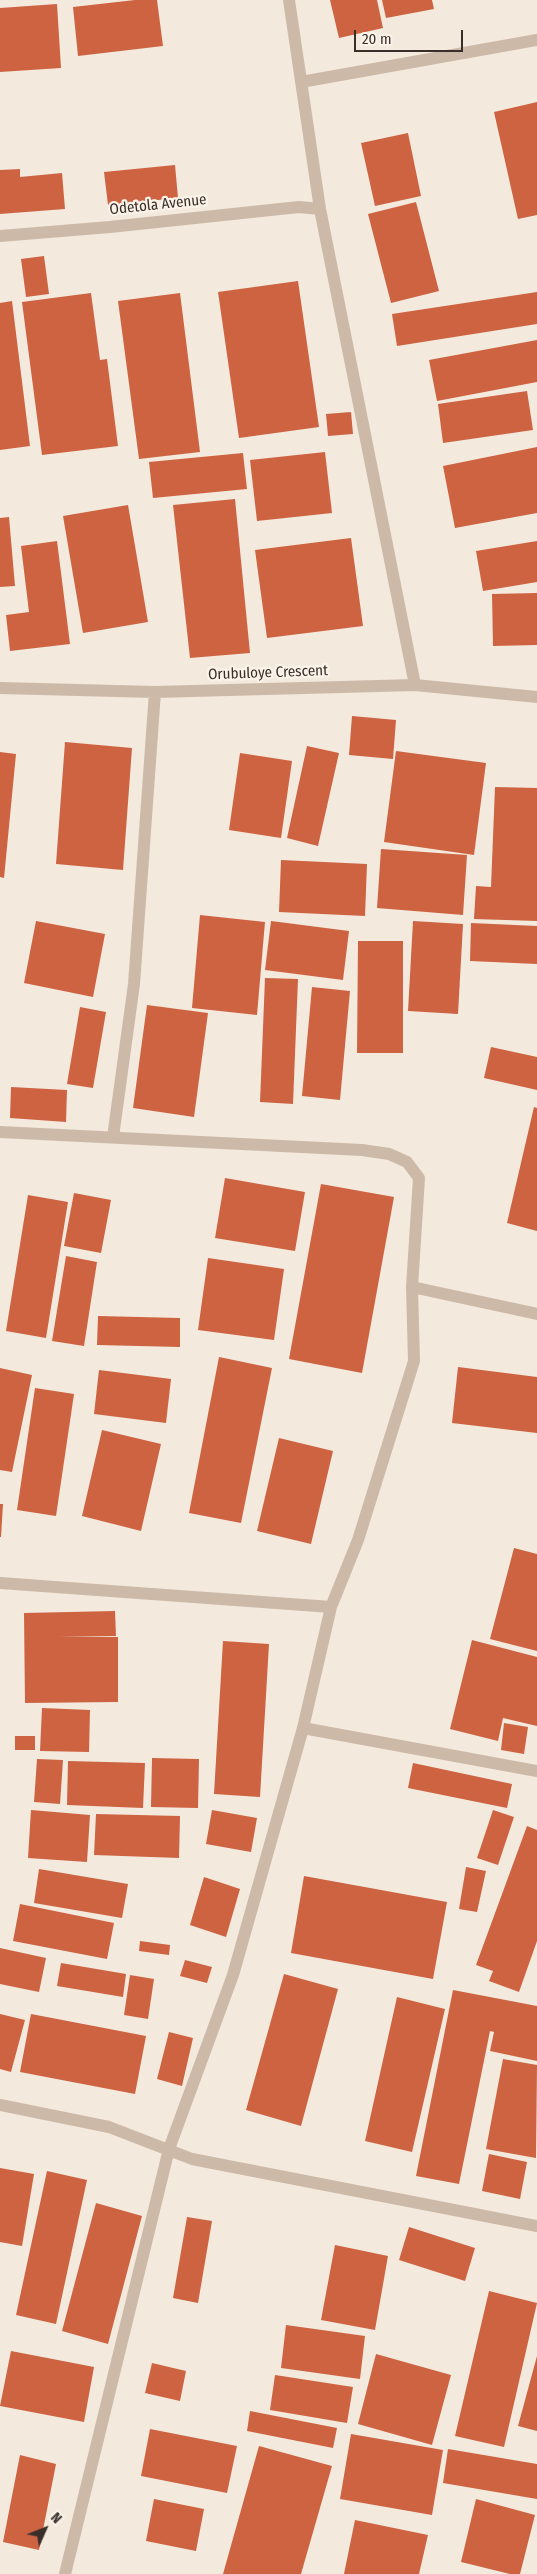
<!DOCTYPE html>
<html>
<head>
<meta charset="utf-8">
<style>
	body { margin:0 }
	#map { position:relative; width:537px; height:2574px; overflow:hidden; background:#f4e9dd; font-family:"Fira Sans Condensed",sans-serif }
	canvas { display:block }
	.north { position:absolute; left:20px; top:2504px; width:50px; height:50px; -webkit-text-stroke:4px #fbf3ea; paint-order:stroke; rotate:46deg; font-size:14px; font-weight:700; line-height:20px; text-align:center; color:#3a2e29 }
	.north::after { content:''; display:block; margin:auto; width:18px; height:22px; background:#3a2e29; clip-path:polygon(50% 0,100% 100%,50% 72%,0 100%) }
	.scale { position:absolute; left:354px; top:30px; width:109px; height:22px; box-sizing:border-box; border:2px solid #3a2e29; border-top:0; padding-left:6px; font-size:15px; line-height:18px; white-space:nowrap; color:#3a2e29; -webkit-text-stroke:4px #fbf3ea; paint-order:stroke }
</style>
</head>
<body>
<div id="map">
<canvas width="537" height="2574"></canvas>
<div class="north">N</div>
<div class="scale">20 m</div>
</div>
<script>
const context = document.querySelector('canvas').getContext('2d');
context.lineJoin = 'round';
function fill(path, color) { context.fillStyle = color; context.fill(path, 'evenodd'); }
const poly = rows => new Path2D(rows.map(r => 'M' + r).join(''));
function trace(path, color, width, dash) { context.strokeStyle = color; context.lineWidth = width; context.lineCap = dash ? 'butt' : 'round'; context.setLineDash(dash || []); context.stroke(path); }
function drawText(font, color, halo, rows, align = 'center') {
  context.font = font + ' "Fira Sans Condensed",sans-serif'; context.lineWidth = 4.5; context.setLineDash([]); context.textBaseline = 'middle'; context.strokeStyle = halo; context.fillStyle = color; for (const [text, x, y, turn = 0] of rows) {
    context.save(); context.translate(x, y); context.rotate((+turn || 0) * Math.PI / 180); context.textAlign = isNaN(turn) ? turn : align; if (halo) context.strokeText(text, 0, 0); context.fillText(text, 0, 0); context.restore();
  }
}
fill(poly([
	[135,0,157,0,163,46,78,56,73,7],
	[330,0,377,0,383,28,339,38],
	[382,0,432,0,434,9,386,18],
	[57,4,61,68,0,72,0,8],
	[537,102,537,215,518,219,494,112],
	[408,133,421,196,375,206,361,143],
	[175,165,178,198,108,205,104,172],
	[20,169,20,177,62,173,65,209,0,214,0,170],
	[416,202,439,291,391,303,368,214],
	[44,256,49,294,26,297,21,259],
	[298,281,319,427,239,438,218,292],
	[537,292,537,324,397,346,392,314],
	[91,293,100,360,107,359,118,446,42,455,22,302],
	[180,293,200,452,139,459,118,301],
	[12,301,30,446,0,450,0,303],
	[537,340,537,382,437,401,429,360],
	[527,391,533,430,443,443,438,404],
	[351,412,353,434,328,436,326,414],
	[537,447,537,513,455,528,443,466],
	[325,452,332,513,257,521,250,460],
	[243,453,247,489,153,498,149,462],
	[235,499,250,653,190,658,173,505],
	[128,505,148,622,83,633,63,516],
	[9,517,15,586,0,587,0,518],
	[351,538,363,626,267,638,255,550],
	[57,541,70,644,10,651,6,615,29,612,21,546],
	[537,541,537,582,483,591,476,551],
	[537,593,537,645,493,646,492,594],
	[352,716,396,720,393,759,349,755],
	[65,742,132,748,123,870,56,864],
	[307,746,339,753,318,846,287,838],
	[396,751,486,763,474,855,384,842],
	[0,752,16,754,4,878,0,877],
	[240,753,292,761,281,838,229,830],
	[495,787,537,788,537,921,474,919,476,886,491,887],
	[381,849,467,855,463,915,377,908],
	[281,860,367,864,365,916,279,912],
	[200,915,265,922,257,1015,192,1008],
	[36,921,105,934,93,997,24,983],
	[271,921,349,931,343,980,265,970],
	[413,921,463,924,458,1014,408,1011],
	[471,923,537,926,537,964,470,961],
	[358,941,403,941,403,1053,357,1053],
	[265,978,298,979,293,1104,260,1102],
	[312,987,350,991,340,1100,302,1096],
	[147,1005,208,1013,194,1117,133,1108],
	[80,1007,106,1012,93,1088,67,1084],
	[491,1047,537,1057,537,1090,484,1078],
	[11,1087,67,1090,66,1122,10,1118],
	[534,1107,537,1108,537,1231,507,1223],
	[225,1178,305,1192,295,1251,215,1238],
	[321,1184,394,1197,362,1373,289,1359],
	[74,1193,111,1200,101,1253,64,1246],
	[28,1195,68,1202,46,1338,6,1331],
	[66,1256,97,1262,84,1346,52,1341],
	[208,1258,284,1269,274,1340,198,1330],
	[98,1316,180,1318,180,1347,97,1345],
	[219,1357,272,1368,241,1523,189,1513],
	[458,1367,537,1377,537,1433,452,1423],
	[0,1368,32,1375,12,1472,0,1470],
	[99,1370,171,1379,166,1423,94,1414],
	[35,1388,74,1394,56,1516,17,1510],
	[102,1430,161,1444,141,1531,82,1516],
	[279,1438,333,1451,311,1544,257,1531],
	[0,1504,3,1504,1,1537,0,1537],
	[514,1548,537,1554,537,1651,490,1639],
	[115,1611,116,1636,59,1637,118,1637,118,1702,25,1703,24,1613],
	[472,1640,537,1657,537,1726,503,1718,498,1741,450,1729],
	[223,1641,269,1644,260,1797,214,1794],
	[42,1708,90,1710,89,1752,40,1751],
	[504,1723,528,1727,524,1754,501,1750],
	[15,1736,35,1736,35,1750,15,1750],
	[152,1758,199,1759,198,1808,151,1807],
	[37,1759,63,1760,60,1804,34,1802],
	[68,1761,145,1763,143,1808,67,1805],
	[413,1763,512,1784,507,1808,408,1788],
	[31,1810,90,1815,87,1862,28,1858],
	[212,1810,257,1818,251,1852,206,1844],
	[493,1810,514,1817,498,1865,477,1858],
	[96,1814,180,1816,179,1858,94,1855],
	[527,1826,537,1830,537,1941,519,1992,489,1981,493,1971,476,1965],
	[466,1867,486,1871,477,1912,459,1909],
	[39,1869,128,1884,122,1918,34,1903],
	[304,1876,447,1902,433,1979,291,1953],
	[204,1877,240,1889,226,1937,190,1925],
	[20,1904,114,1923,107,1959,13,1941],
	[140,1941,170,1945,169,1955,139,1951],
	[0,1948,46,1958,39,1992,0,1984],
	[185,1960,212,1967,207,1983,180,1976],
	[61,1963,126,1974,123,1997,57,1986],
	[284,1974,338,1989,301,2126,246,2110],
	[130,1975,154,1979,148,2019,124,2015],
	[453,1990,537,2006,537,2061,490,2051,494,2032,490,2031,459,2184,416,2176],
	[397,1997,445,2009,412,2152,365,2141],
	[0,2014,25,2020,11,2072,0,2069],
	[31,2014,146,2036,135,2094,20,2072],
	[169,2032,193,2038,182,2086,157,2079],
	[503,2059,537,2065,536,2158,486,2149],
	[489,2154,527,2162,520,2199,482,2191],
	[0,2168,34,2174,22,2246,0,2242],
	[47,2171,87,2180,56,2324,16,2315],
	[96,2203,142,2216,108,2344,62,2331],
	[187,2217,212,2221,198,2303,173,2298],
	[409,2227,475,2248,465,2281,399,2260],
	[335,2245,388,2256,375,2330,321,2320],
	[489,2291,537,2303,504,2447,455,2436],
	[286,2325,365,2336,360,2379,281,2368],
	[11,2351,94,2367,84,2422,0,2406],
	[376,2354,451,2375,432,2445,358,2424],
	[537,2356,537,2431,518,2426],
	[152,2363,186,2371,180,2401,145,2393],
	[275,2375,353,2387,347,2423,270,2410],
	[250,2411,337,2428,333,2448,247,2431],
	[150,2429,237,2446,227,2493,141,2476],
	[351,2434,443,2450,432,2515,340,2499],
	[259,2446,332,2466,301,2574,223,2574],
	[448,2449,537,2464,537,2499,443,2483],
	[20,2455,56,2464,39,2550,3,2542],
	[154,2499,204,2509,196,2551,146,2541],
	[476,2499,535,2515,520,2574,510,2574,461,2562],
	[355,2520,428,2535,419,2574,344,2574]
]), '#ce6342');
trace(poly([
	[289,0,320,209,415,685],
	[301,82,537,40],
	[0,236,110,227,299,207,320,209],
	[0,688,155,692,415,685,537,697],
	[0,1132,362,1150,389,1154,407,1162,419,1178,412,1287,414,1361,358,1540,331,1607,303,1728,233,1975,169,2149,65,2574],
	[113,1137,134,984,155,692],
	[412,1287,537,1314],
	[0,1583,331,1607],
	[303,1728,537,1771],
	[0,2105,109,2127,192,2159,537,2226]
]), '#cdb9a8', 12);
drawText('15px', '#3a2e29', '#fbf3ea', [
	["Odetola Avenue",158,205,-6],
	["Orubuloye Crescent",268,673,-2]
]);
</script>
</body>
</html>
